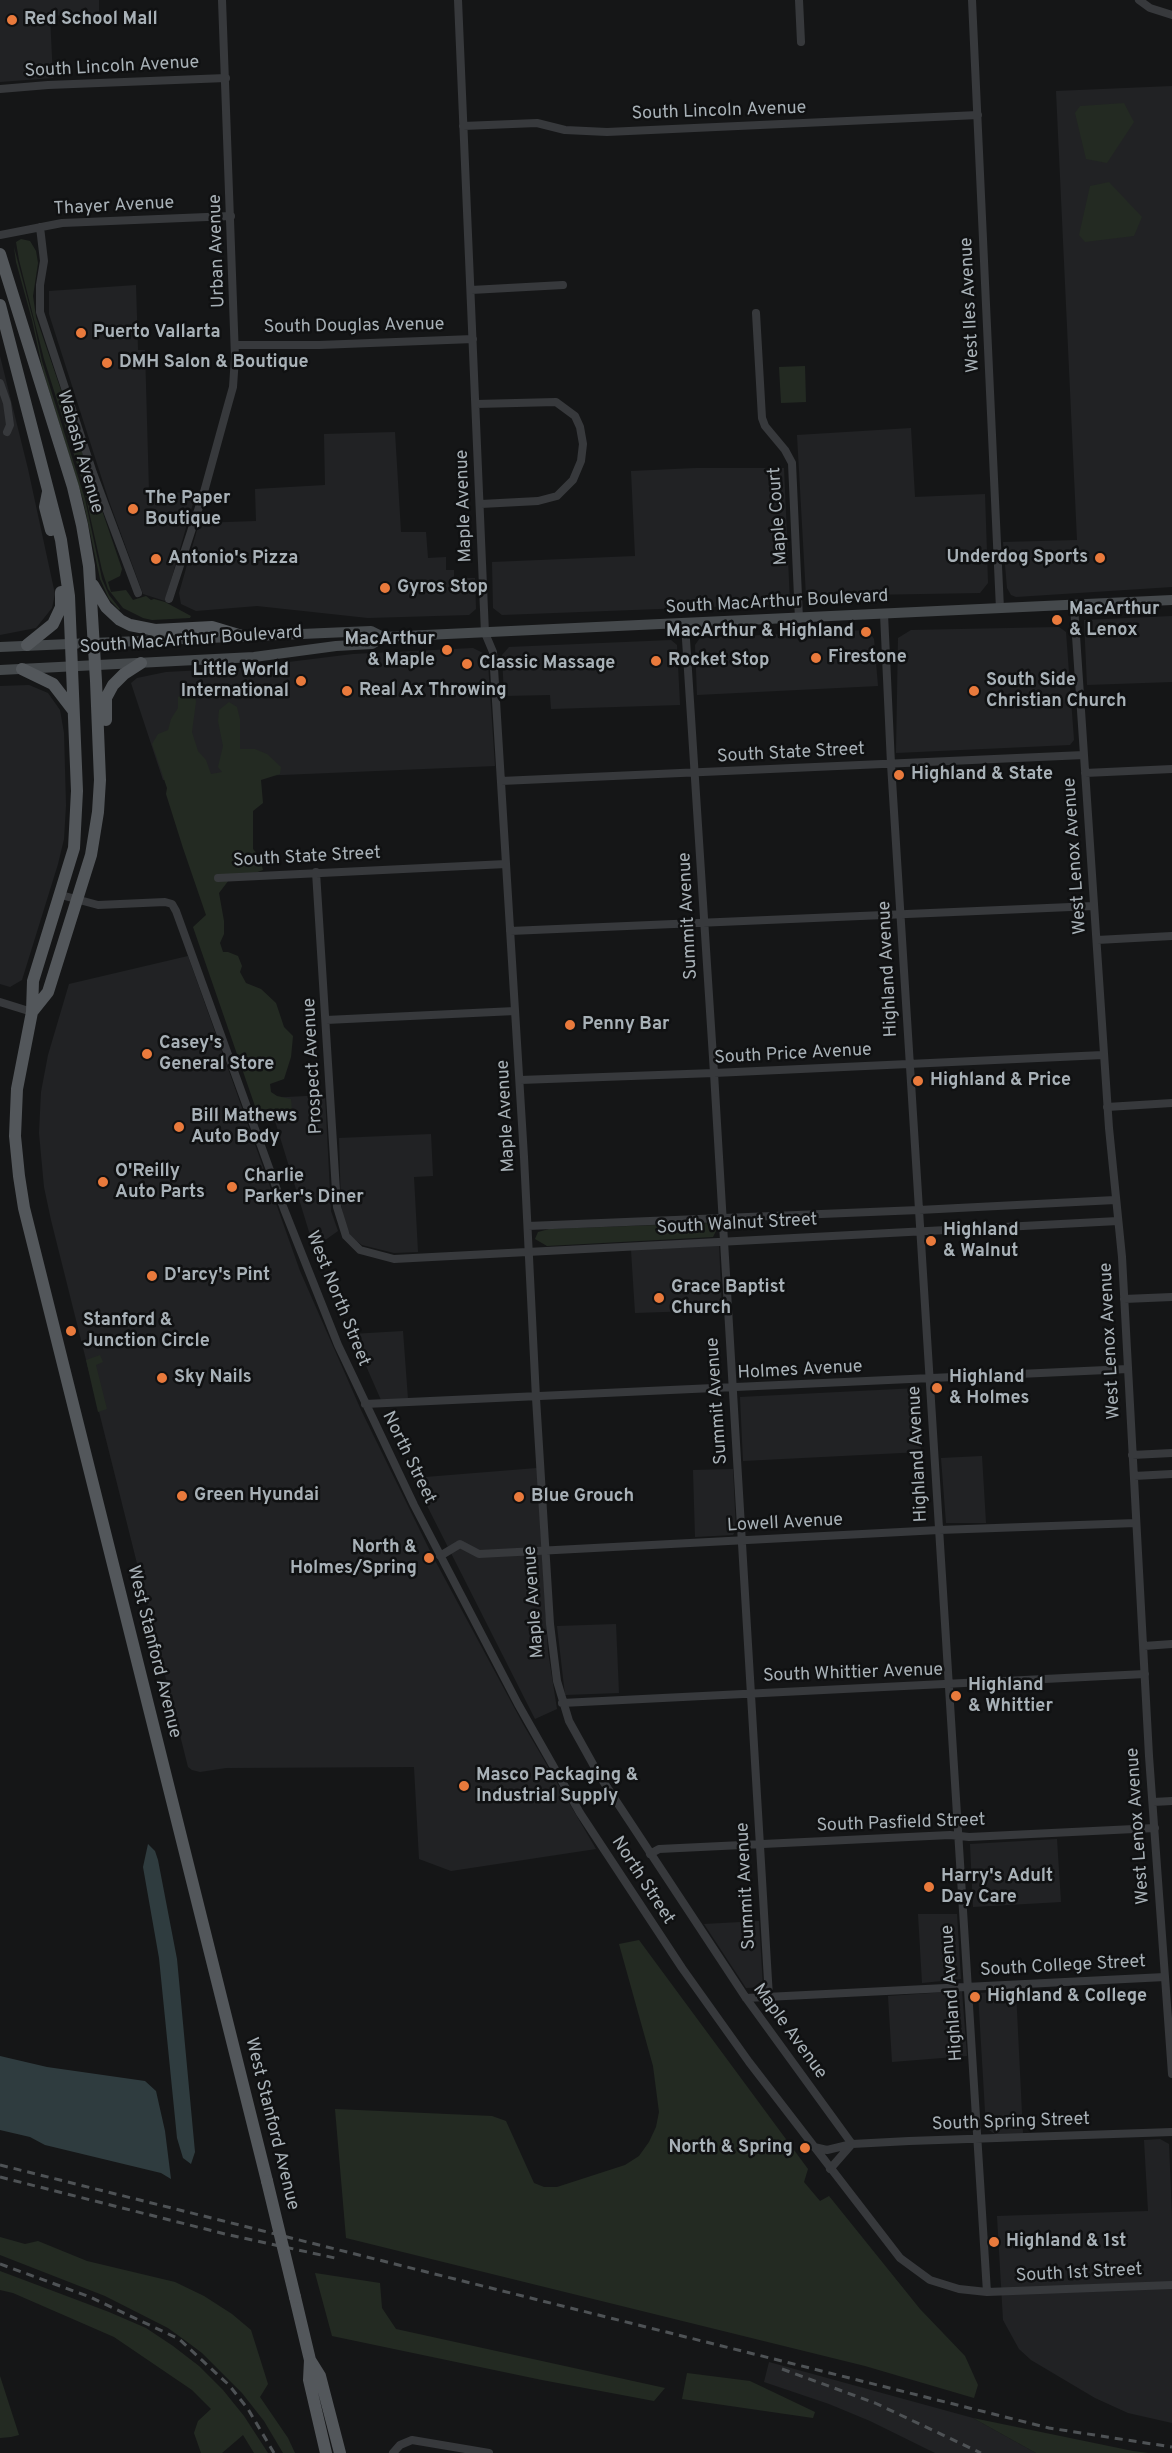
<!DOCTYPE html>
<html>
<head>
<meta charset="utf-8">
<style>
	body { margin:0 }
	canvas { display:block; background:#151617 }
</style>
</head>
<body>
<canvas width="1172" height="2453"></canvas>
<script>
const context = document.querySelector('canvas').getContext('2d');
context.lineJoin = 'round';
function fill(path, color) { context.fillStyle = color; context.fill(path, 'evenodd'); }
const poly = rows => new Path2D(rows.map(r => 'M' + r).join(''));
function trace(path, color, width, dash) { context.strokeStyle = color; context.lineWidth = width; context.lineCap = dash ? 'butt' : 'round'; context.setLineDash(dash || []); context.stroke(path); }
function drawText(font, color, halo, rows, align = 'center') {
  context.font = font + ' Overpass,sans-serif'; context.lineWidth = 5; context.setLineDash([]); context.textBaseline = 'middle'; context.strokeStyle = halo; context.fillStyle = color; for (const [text, x, y, turn = 0] of rows) {
    context.save(); context.translate(x, y); context.rotate((+turn || 0) * Math.PI / 180); context.textAlign = isNaN(turn) ? turn : align; if (halo) context.strokeText(text, 0, 0); context.fillText(text, 0, 0); context.restore();
  }
}
fill(poly([
	[0,0,99,0,99,14,50,16,53,78,0,82],
	[1172,86,1172,587,1016,597,1011,595,1007,588,1003,542,1077,540,1056,91],
	[136,285,138,350,145,350,149,492,196,493,165,601,143,594,109,501,49,314,49,291],
	[0,356,28,469,55,594,52,608,36,628,0,635],
	[911,428,915,497,985,494,988,583,980,593,806,596,797,435],
	[395,432,401,532,426,532,428,558,446,557,446,570,454,570,454,578,475,578,476,609,469,615,368,618,257,606,196,611,181,604,179,593,199,523,256,521,255,489,325,485,324,434],
	[696,468,784,468,790,604,502,615,493,608,492,562,635,556,631,471],
	[1172,616,1172,682,1087,685,1084,620],
	[1059,627,1066,632,1074,740,1070,745,896,753,898,638,911,630],
	[868,630,874,639,878,686,697,695,695,645,700,638],
	[671,640,677,645,680,705,551,709,550,695,504,696,502,655,509,647],
	[473,648,483,653,488,663,495,766,163,780,131,683,137,678,166,672,240,668,353,654],
	[29,685,48,693,60,710,64,733,66,805,64,839,58,864,22,980,10,987,0,984,0,686],
	[188,956,300,1271,361,1410,431,1553,523,1724,596,1849,451,1871,419,1859,414,1767,226,1768,200,1772,192,1770,188,1767,51,1220,44,1187,39,1133,41,1092,48,1055,69,984],
	[325,1095,331,1211,338,1231,314,1248,268,1098],
	[431,1134,433,1176,414,1177,418,1252,394,1253,362,1245,351,1237,345,1224,341,1205,339,1138],
	[719,1245,722,1310,635,1313,631,1250],
	[403,1331,408,1399,381,1400,352,1334],
	[918,1388,921,1452,743,1461,740,1397],
	[982,1456,986,1523,946,1523,941,1458],
	[537,1468,548,1652,557,1709,535,1719,413,1478],
	[733,1469,736,1530,733,1535,695,1537,693,1470],
	[616,1624,619,1693,565,1695,557,1626],
	[1057,1839,1061,1902,973,1907,970,1844],
	[918,1914,957,1914,961,1979,922,1983],
	[759,1921,763,1987,746,1988,704,1924],
	[962,1991,967,2056,892,2062,888,1996],
	[1016,1991,1023,2134,995,2134,986,2128,978,1993],
	[1160,2139,1169,2144,1172,2218,1172,2423,1128,2413,1095,2398,1031,2360,1019,2349,1003,2320,997,2216,1148,2211,1144,2140],
	[769,2362,973,2418,1036,2453,935,2453,870,2421,829,2404,764,2382]
]), '#212224');
fill(poly([
	[1124,103,1134,122,1107,163,1086,159,1075,113,1080,106],
	[1109,182,1142,217,1134,236,1085,242,1079,235,1090,186],
	[21,239,30,241,36,251,38,263,33,296,36,317,122,569,120,576,108,582,111,592,126,590,133,600,146,596,151,600,154,599,165,602,191,616,190,618,152,620,143,618,123,608,108,589,102,570,82,480,44,359,19,260,16,242],
	[14,247,34,323,42,361,85,499,102,579,109,595,120,609,119,610,109,599,100,579,83,500,43,371,32,320,16,262],
	[805,366,806,402,781,403,779,367],
	[189,692,195,695,196,702,192,732,198,751,206,760,211,774,222,772,218,767,223,746,218,721,219,710,229,702,237,707,240,719,240,749,255,749,267,754,281,767,280,774,261,780,263,803,253,811,253,849,259,856,263,870,252,874,232,876,219,893,224,921,224,934,220,943,223,952,228,952,238,956,242,966,240,972,246,983,261,989,276,1003,284,1027,293,1036,291,1057,284,1079,270,1084,271,1092,277,1096,291,1099,292,1110,256,1109,193,927,206,915,183,848,166,794,167,788,152,744,158,734,168,730,171,719,178,708,178,697],
	[710,1223,717,1229,713,1237,547,1246,535,1239,538,1232,549,1229],
	[100,1355,103,1362,96,1365,107,1409,98,1412,86,1360],
	[639,1940,808,2169,804,2182,820,2201,829,2196,920,2309,965,2356,978,2385,974,2398,865,2366,346,2238,335,2109,492,2116,506,2121,534,2183,544,2187,557,2187,625,2165,639,2156,649,2142,656,2127,659,2112,653,2066,619,1944],
	[0,2237,25,2244,38,2241,87,2261,175,2282,204,2296,232,2314,251,2330,268,2384,260,2397,288,2438,295,2453,283,2453,264,2421,242,2393,202,2353,186,2341,168,2328,105,2296,0,2255],
	[0,2271,109,2312,146,2328,173,2346,199,2366,223,2390,244,2416,268,2453,254,2453,243,2435,222,2453,201,2453,194,2433,198,2421,211,2409,192,2390,114,2337,13,2293,0,2290],
	[315,2273,380,2283,382,2308,396,2329,665,2388,654,2401,542,2380,332,2336],
	[687,2373,750,2381,815,2412,813,2418,682,2399],
	[0,2376,19,2435,11,2437,0,2438],
	[973,2418,1133,2451,1148,2453,1036,2453]
]), '#232a22');
fill(poly([
	[148,1844,155,1851,158,1860,177,1959,195,2152,191,2164,183,2158,177,2138,159,1958,143,1867],
	[0,2056,47,2067,145,2081,156,2091,165,2131,171,2179,161,2173,45,2145,30,2137,0,2130]
]), '#2f3c3f');
trace(poly([
	[458,0,485,633,493,652,524,1157,536,1398,550,1624,557,1681,569,1721,599,1775,746,1998,852,2144],
	[799,0,801,42],
	[972,0,1000,609],
	[1139,0,1150,8,1172,15],
	[0,89,48,85,226,78],
	[463,126,537,123,565,130,607,132,978,115],
	[40,227,44,261,40,285,40,312,93,473,138,593],
	[0,235,62,223,231,216],
	[471,290,563,285],
	[756,313,762,418,765,426,785,450,792,463,799,619],
	[236,345,319,345,473,339],
	[0,383,7,403,10,425,7,432],
	[476,404,556,402,575,416,580,427,583,444,581,461,573,480,557,496,538,501,481,504],
	[169,599,204,492,226,412,233,387,235,357,222,0],
	[1074,606,1109,1128,1122,1257,1149,1756,1172,2074],
	[884,614,891,764,987,2292],
	[685,624,714,1073,769,1997],
	[1085,773,1172,769],
	[501,781,1084,755],
	[316,872,337,1207,346,1236,360,1250,394,1259,1118,1221],
	[218,878,506,864],
	[61,895,98,905,165,902,172,904,176,911,284,1209,338,1345,414,1505,518,1704,580,1813,682,1968,749,2062,900,2258,930,2280,959,2289,987,2292,1172,2285],
	[510,931,1094,906],
	[1097,940,1172,936],
	[0,1002,32,1012],
	[326,1020,515,1011],
	[520,1080,714,1073,1103,1055],
	[1107,1107,1172,1103],
	[528,1226,919,1210,1115,1200],
	[1124,1299,1172,1297],
	[365,1404,1128,1369],
	[1132,1455,1172,1453],
	[1134,1476,1172,1474],
	[440,1556,460,1544,479,1554,939,1530,1136,1523],
	[1144,1646,1172,1644],
	[562,1703,1145,1674],
	[1153,1802,1172,1801],
	[650,1854,659,1849,950,1835,969,1837,1155,1828],
	[746,1998,1165,1977],
	[814,2147,827,2150,852,2144,909,2141,1172,2132],
	[830,2169,851,2145],
	[393,2453,400,2445,412,2440,489,2453]
]), '#37393c', 8);
trace(poly([
	[0,647,371,631,383,637],
	[0,670,254,657,336,646,372,644,383,637,1172,600]
]), '#45494c', 10);
trace(poly([
	[0,254,73,487,82,525,89,566,96,681,100,780,98,812,91,855,48,992,32,1012],
	[0,305,61,540,69,596,77,791,74,848,33,981,32,1012,17,1089,15,1136,19,1176,24,1208,267,2181],
	[48,492,45,507,51,530],
	[93,585,106,607,120,620,130,625,155,630,212,627,242,636],
	[27,645,53,624,61,607,61,592],
	[22,669,53,684,73,710],
	[106,720,106,698,113,685,124,674,141,663],
	[295,2297,310,2360,320,2376,340,2453],
	[310,2360,309,2380,326,2453]
]), '#53575b', 12);
trace(poly([
	[0,2165,1049,2428,1172,2447],
	[0,2177,225,2234,335,2258],
	[0,2264,90,2297,179,2339,229,2385,248,2409,274,2453],
	[782,2369,875,2403,981,2453]
]), '#4e5255', 3, [8, 6]);
trace(poly([
	[267,2181,295,2297]
]), '#53575b', 12);
for (const [x, y, r, color] of [
	[12,20,6,"#e97a3c"],
	[81,333,6,"#e97a3c"],
	[107,363,6,"#e97a3c"],
	[133,509,6,"#e97a3c"],
	[1100,558,6,"#e97a3c"],
	[156,559,6,"#e97a3c"],
	[385,588,6,"#e97a3c"],
	[1057,620,6,"#e97a3c"],
	[866,632,6,"#e97a3c"],
	[447,650,6,"#e97a3c"],
	[816,658,6,"#e97a3c"],
	[656,661,6,"#e97a3c"],
	[467,664,6,"#e97a3c"],
	[301,681,6,"#e97a3c"],
	[347,691,6,"#e97a3c"],
	[974,691,6,"#e97a3c"],
	[899,775,6,"#e97a3c"],
	[570,1025,6,"#e97a3c"],
	[147,1054,6,"#e97a3c"],
	[918,1081,6,"#e97a3c"],
	[179,1127,6,"#e97a3c"],
	[103,1182,6,"#e97a3c"],
	[232,1187,6,"#e97a3c"],
	[931,1241,6,"#e97a3c"],
	[152,1276,6,"#e97a3c"],
	[659,1298,6,"#e97a3c"],
	[71,1331,6,"#e97a3c"],
	[162,1378,6,"#e97a3c"],
	[937,1388,6,"#e97a3c"],
	[182,1496,6,"#e97a3c"],
	[519,1497,6,"#e97a3c"],
	[429,1558,6,"#e97a3c"],
	[956,1696,6,"#e97a3c"],
	[464,1786,6,"#e97a3c"],
	[929,1887,6,"#e97a3c"],
	[975,1997,6,"#e97a3c"],
	[805,2148,6,"#e97a3c"],
	[994,2242,6,"#e97a3c"]
]) { const dot = new Path2D(); dot.arc(x, y, r, 0, 2 * Math.PI); context.fillStyle = color; context.fill(dot); trace(dot, '#101112', 2); }
drawText('bold 18px', '#a8b1b7', '#101112', [
	["Red School Mall",24,20],
	["Puerto Vallarta",93,333],
	["DMH Salon & Boutique",119,363],
	["The Paper",145,499],
	["Boutique",145,520],
	["Underdog Sports",1088,558,"right"],
	["Antonio's Pizza",168,559],
	["Gyros Stop",397,588],
	["MacArthur",1069,610],
	["& Lenox",1069,631],
	["MacArthur & Highland",854,632,"right"],
	["MacArthur",435,640,"right"],
	["& Maple",435,661,"right"],
	["Firestone",828,658],
	["Rocket Stop",668,661],
	["Classic Massage",479,664],
	["Little World",289,671,"right"],
	["International",289,692,"right"],
	["South Side",986,681],
	["Christian Church",986,702],
	["Real Ax Throwing",359,691],
	["Highland & State",911,775],
	["Penny Bar",582,1025],
	["Casey's",159,1044],
	["General Store",159,1065],
	["Highland & Price",930,1081],
	["Bill Mathews",191,1117],
	["Auto Body",191,1138],
	["O'Reilly",115,1172],
	["Auto Parts",115,1193],
	["Charlie",244,1177],
	["Parker's Diner",244,1198],
	["Highland",943,1231],
	["& Walnut",943,1252],
	["D'arcy's Pint",164,1276],
	["Grace Baptist",671,1288],
	["Church",671,1309],
	["Stanford &",83,1321],
	["Junction Circle",83,1342],
	["Sky Nails",174,1378],
	["Highland",949,1378],
	["& Holmes",949,1399],
	["Green Hyundai",194,1496],
	["Blue Grouch",531,1497],
	["North &",417,1548,"right"],
	["Holmes/Spring",417,1569,"right"],
	["Highland",968,1686],
	["& Whittier",968,1707],
	["Masco Packaging &",476,1776],
	["Industrial Supply",476,1797],
	["Harry's Adult",941,1877],
	["Day Care",941,1898],
	["Highland & College",987,1997],
	["North & Spring",793,2148,"right"],
	["Highland & 1st",1006,2242]
], 'left');
drawText('18px', '#a8b1b7', '#101112', [
	["South Lincoln Avenue",112,68,-3],
	["South Lincoln Avenue",719,112,-2],
	["Thayer Avenue",114,207,-3],
	["Urban Avenue",218,251,-92],
	["West Iles Avenue",971,305,-93],
	["South Douglas Avenue",354,327,-1],
	["Wabash Avenue",79,452,74],
	["Maple Avenue",465,506,-92],
	["Maple Court",779,516,-94],
	["South MacArthur Boulevard",777,603,-3],
	["South MacArthur Boulevard",191,641,-4],
	["South State Street",791,754,-3],
	["West Lenox Avenue",1076,856,-94],
	["South State Street",307,858,-3],
	["Summit Avenue",689,916,-93],
	["Highland Avenue",889,969,-93],
	["South Price Avenue",793,1055,-3],
	["Prospect Avenue",314,1066,-93],
	["Maple Avenue",507,1116,-93],
	["South Walnut Street",737,1225,-3],
	["West North Street",337,1299,68],
	["West Lenox Avenue",1111,1341,-93],
	["Holmes Avenue",800,1371,-3],
	["Summit Avenue",718,1401,-94],
	["Highland Avenue",919,1454,-93],
	["North Street",408,1458,64],
	["Lowell Avenue",785,1524,-3],
	["Maple Avenue",535,1602,-94],
	["West Stanford Avenue",153,1652,76],
	["South Whittier Avenue",853,1674,-2],
	["South Pasfield Street",901,1824,-2],
	["West Lenox Avenue",1139,1826,-94],
	["North Street",642,1881,57],
	["Summit Avenue",747,1886,-93],
	["South College Street",1063,1967,-3],
	["Highland Avenue",953,1993,-94],
	["Maple Avenue",789,2032,54],
	["South Spring Street",1011,2123,-2],
	["West Stanford Avenue",271,2124,76],
	["South 1st Street",1079,2274,-3]
]);
</script>
</body>
</html>
